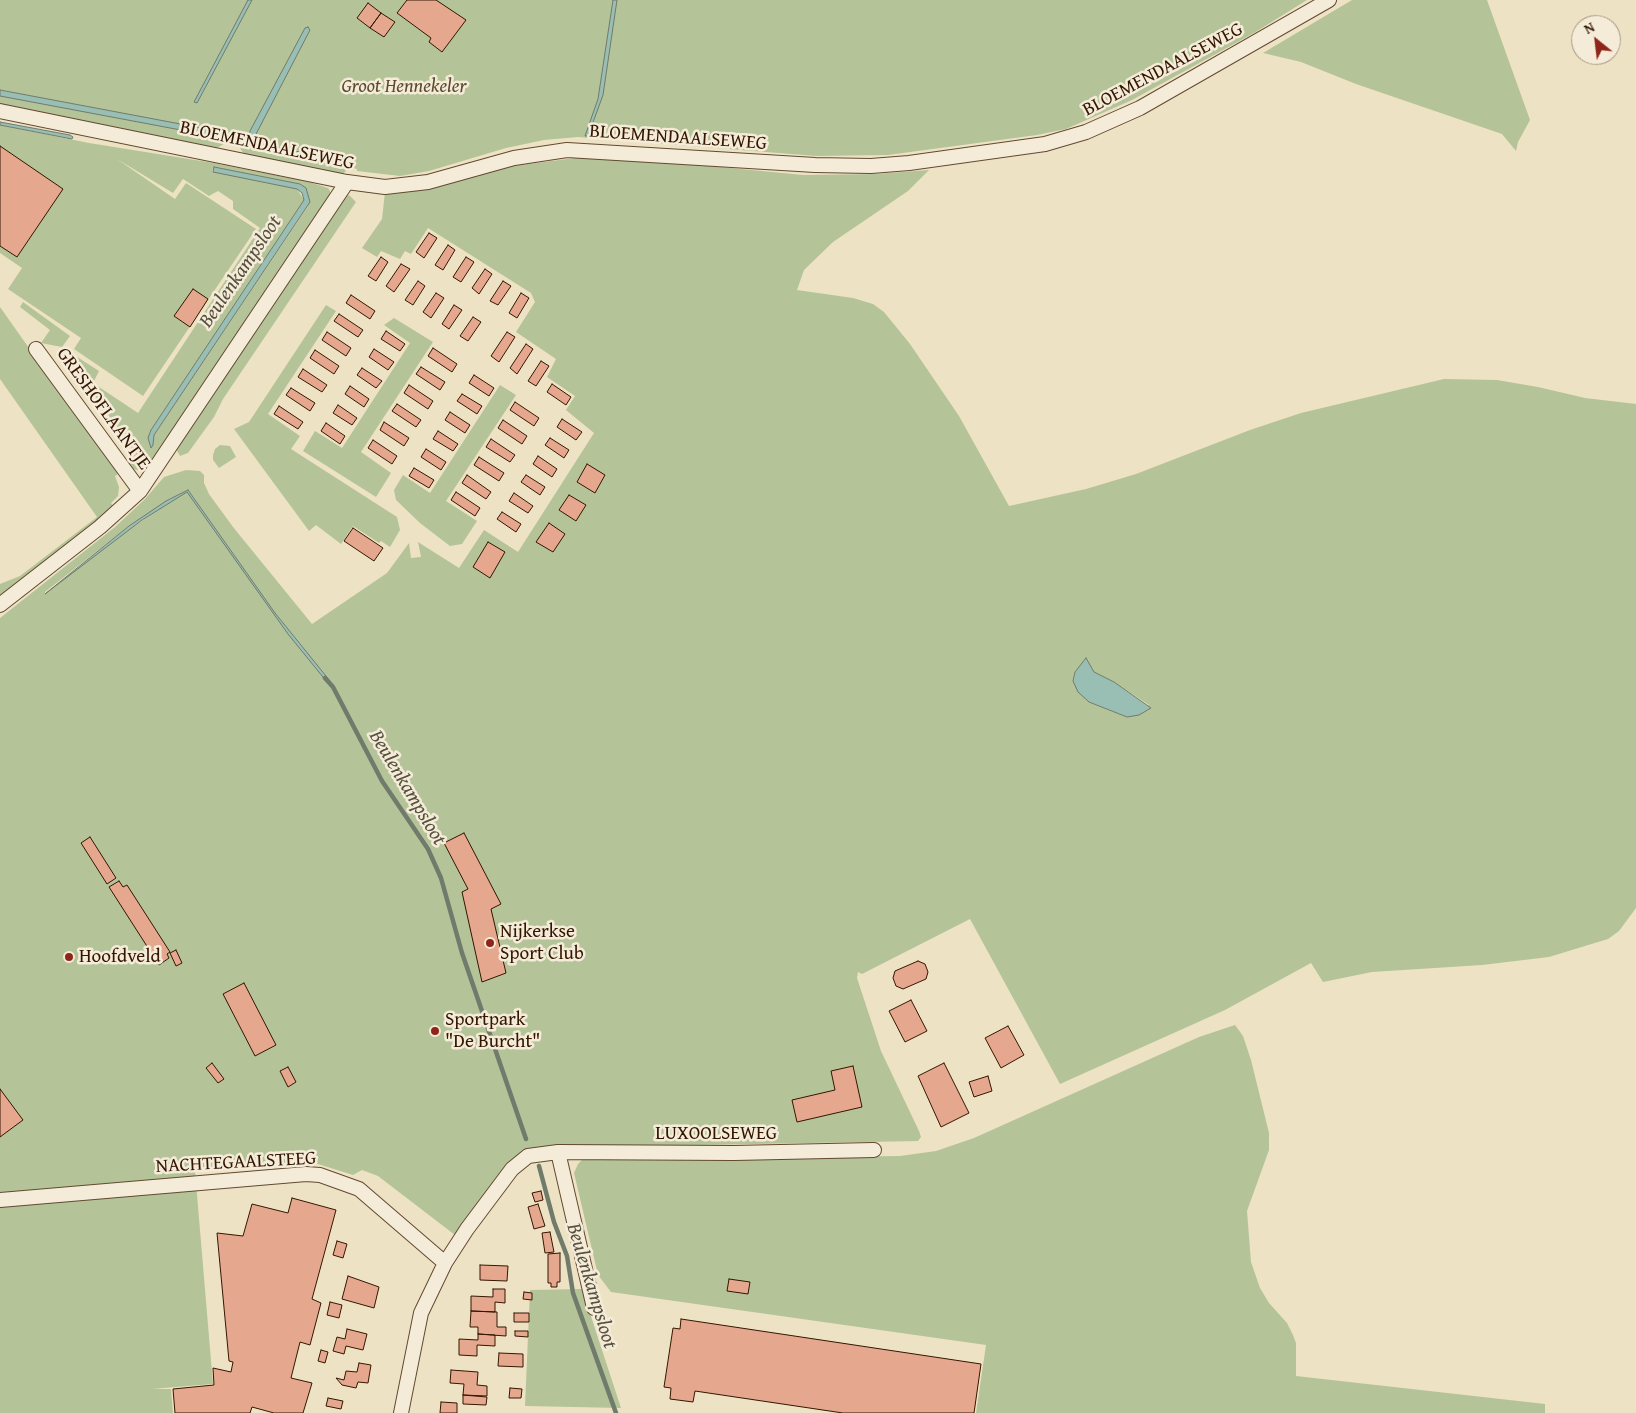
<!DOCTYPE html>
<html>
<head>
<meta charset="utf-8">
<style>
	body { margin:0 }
	#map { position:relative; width:1636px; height:1413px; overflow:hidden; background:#eee2c4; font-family:"Gentium Book Plus",serif }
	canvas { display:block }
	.north { position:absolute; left:1571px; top:15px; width:50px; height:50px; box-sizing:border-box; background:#f4ecd9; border:1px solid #a79682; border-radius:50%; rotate:331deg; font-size:14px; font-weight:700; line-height:20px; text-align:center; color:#331600 }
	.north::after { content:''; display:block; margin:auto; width:18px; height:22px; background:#8f2418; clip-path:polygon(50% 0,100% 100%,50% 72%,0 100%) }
</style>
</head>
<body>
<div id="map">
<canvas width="1636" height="1413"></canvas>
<div class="north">N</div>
</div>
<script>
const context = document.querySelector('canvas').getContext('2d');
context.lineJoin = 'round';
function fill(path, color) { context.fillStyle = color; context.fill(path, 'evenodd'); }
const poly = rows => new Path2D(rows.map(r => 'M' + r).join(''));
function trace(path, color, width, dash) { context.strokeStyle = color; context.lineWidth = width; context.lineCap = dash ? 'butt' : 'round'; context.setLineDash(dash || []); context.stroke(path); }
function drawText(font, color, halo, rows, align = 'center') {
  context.font = font + ' "Gentium Book Plus",serif'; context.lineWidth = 5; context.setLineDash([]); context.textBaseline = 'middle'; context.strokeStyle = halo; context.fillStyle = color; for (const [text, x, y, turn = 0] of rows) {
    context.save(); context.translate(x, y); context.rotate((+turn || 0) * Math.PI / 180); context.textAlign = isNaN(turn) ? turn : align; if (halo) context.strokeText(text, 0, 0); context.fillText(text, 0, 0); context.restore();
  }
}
fill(poly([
	[0,0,1307,0,1254,33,1132,100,1066,129,1037,135,888,155,816,156,578,137,544,140,506,148,429,171,400,176,357,171,357,169,349,167,343,174,244,154,240,148,240,140,229,138,227,142,217,148,0,104,0,95,218,137,224,136,152,119,0,90],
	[1352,0,1487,0,1530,120,1518,142,1516,151,1502,134,1356,84,1301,62,1263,53],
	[0,125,89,143,214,163,309,182,328,188,330,191,330,196,149,467,137,470,132,469,125,462,136,454,68,358,71,353,99,371,93,383,138,413,260,228,233,209,233,201,218,191,209,196,183,179,173,193,117,159,175,199,186,183,256,229,143,396,74,349,81,338,8,289,22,268,0,253],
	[214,167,301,184,308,206,154,435,153,445,149,435,151,430,304,200,297,189,212,171],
	[575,158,659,161,803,175,875,174,929,170,908,191,833,242,804,270,797,290,853,298,873,304,884,312,910,344,959,416,1009,506,1086,489,1136,474,1250,430,1301,413,1444,379,1497,380,1538,387,1585,398,1636,404,1636,908,1619,931,1608,939,1549,957,1482,965,1372,972,1323,982,1311,963,1225,1010,1060,1084,970,919,862,974,858,972,857,978,881,1051,919,1131,921,1137,918,1141,537,1148,504,1171,455,1235,378,1176,362,1170,353,1175,318,1164,278,1165,277,1157,270,1158,271,1166,195,1171,213,1384,152,1389,171,1389,173,1413,0,1413,0,618,115,527,145,499,164,477,186,470,200,471,204,475,204,483,209,494,233,527,312,624,387,573,409,543,411,558,421,557,418,542,459,568,484,530,518,552,594,433,566,410,575,396,547,377,556,359,516,332,535,302,531,293,428,228,411,254,405,251,400,259,381,251,377,257,362,248,382,219,385,192,504,167],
	[183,492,120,536,45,594,45,592,129,526],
	[1086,659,1093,672,1114,682,1149,705,1127,717,1089,702,1073,681,1075,672],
	[349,195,356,202,223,399,214,417,188,453,180,456,176,449,345,196],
	[23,302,70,336,62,347,41,343,50,330,20,307],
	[326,305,336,311,268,414,300,436,291,449,397,517,400,530,390,547,381,541,379,543,353,526,341,544,316,525,309,531,234,429,249,422],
	[0,307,118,474,115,476,119,487,118,496,111,503,114,507,0,598,0,584,20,576,97,517,0,379],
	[394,318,433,342,361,452,391,473,376,497,303,451,315,431,342,448,410,343,384,325],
	[500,385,516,395,446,501,477,521,462,544,450,546,420,523,396,500,394,490,403,475,430,493],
	[220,445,230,446,236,457,219,468,213,460,213,455,215,449],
	[1235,1025,1243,1036,1251,1060,1269,1133,1269,1150,1247,1211,1251,1262,1260,1288,1269,1303,1287,1323,1293,1335,1296,1343,1296,1376,1545,1404,1545,1413,976,1413,986,1345,611,1292,598,1275,574,1173,578,1164,582,1160,900,1156,936,1151,974,1138,1199,1037],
	[582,1289,621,1408,525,1406,530,1290]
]), '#b4c498');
const water = poly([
	[248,0,252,0,197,103,194,102,248,0],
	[613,0,617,0,603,95,588,136,585,136,598,99,613,0],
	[308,27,310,30,254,138,257,143,337,160,338,165,255,149,251,146,249,141,250,131,305,28,308,27],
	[0,90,223,132,225,136,218,137,0,96,0,90],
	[0,122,70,135,73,137,72,139,0,125,0,122],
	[214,167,300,184,306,188,310,202,154,435,153,445,151,448,148,438,151,430,304,200,302,193,297,189,213,172,214,167],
	[188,490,275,613,330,681,327,682,288,634,187,492,142,520,45,594,129,526,166,501,188,490],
	[1086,658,1094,672,1114,682,1151,708,1139,715,1127,717,1089,702,1078,692,1073,681,1075,672,1086,658]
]);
fill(water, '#99beb4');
trace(water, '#707b6c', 1);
trace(poly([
	[325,678,333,687,382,781,428,849,441,878,462,953,526,1139],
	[539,1166,554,1222,567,1256,573,1293,616,1413]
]), '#707b6c', 4.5);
const building = poly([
	[407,0,436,0,466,20,442,52,429,42,431,38,397,13,407,0],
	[368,3,381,13,370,28,357,18,368,3],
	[381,13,395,22,384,37,370,28,381,13],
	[0,146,63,189,17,257,0,246,0,146],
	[429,233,437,238,424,258,416,252,429,233],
	[448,245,455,250,443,270,435,265,448,245],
	[381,257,388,262,376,281,368,276,381,257],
	[466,257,474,262,461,282,453,277,466,257],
	[401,264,410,269,394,292,386,286,401,264],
	[485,269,492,274,479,294,472,288,485,269],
	[418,281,425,286,413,305,405,300,418,281],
	[503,281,511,286,498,305,490,301,503,281],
	[193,289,208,299,190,327,174,316,193,289],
	[436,293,444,298,431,318,423,312,436,293],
	[521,293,529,298,517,318,509,313,521,293],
	[351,295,375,311,370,319,346,303,351,295],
	[454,305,462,310,449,329,442,324,454,305],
	[339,314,363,330,358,337,334,321,339,314],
	[473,317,481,322,468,341,460,336,473,317],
	[386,331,405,344,400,351,381,339,386,331],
	[327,332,351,348,346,356,322,340,327,332],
	[507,332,515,337,499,362,491,356,507,332],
	[526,344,533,349,517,374,510,368,526,344],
	[433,348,457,364,452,372,428,356,433,348],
	[374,349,394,362,388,370,369,357,374,349],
	[315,350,339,366,334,374,310,358,315,350],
	[541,361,549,366,536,386,528,381,541,361],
	[421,367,445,382,440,390,416,374,421,367],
	[362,368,382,381,376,388,357,375,362,368],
	[303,369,327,385,322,392,298,377,303,369],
	[474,375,494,388,489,396,469,383,474,375],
	[552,384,571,397,566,405,547,392,552,384],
	[409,385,433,401,428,409,404,393,409,385],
	[350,386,369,399,364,407,345,394,350,386],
	[291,388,315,403,310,411,286,395,291,388],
	[462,394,482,406,477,414,457,401,462,394],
	[515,402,539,418,534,426,510,410,515,402],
	[397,404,421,420,416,427,392,411,397,404],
	[338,405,357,418,352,425,333,413,338,405],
	[279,406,303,422,298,429,274,414,279,406],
	[450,412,470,425,465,433,445,420,450,412],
	[562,419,582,432,576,440,557,427,562,419],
	[503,420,527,436,522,444,498,428,503,420],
	[384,422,409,438,404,446,380,430,384,422],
	[326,423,345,436,340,444,321,431,326,423],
	[438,431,458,444,453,451,433,439,438,431],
	[550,438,569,450,564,458,545,445,550,438],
	[491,439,515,455,510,462,486,447,491,439],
	[373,440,397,456,392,464,368,448,373,440],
	[426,449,446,462,441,470,421,457,426,449],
	[538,456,557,469,552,477,533,464,538,456],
	[479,457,504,473,499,481,474,465,479,457],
	[587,464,605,475,595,493,577,482,587,464],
	[414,468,434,480,429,488,409,476,414,468],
	[467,475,491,492,486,499,462,483,467,475],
	[526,475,545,487,540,495,521,482,526,475],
	[456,492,480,508,475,516,451,500,456,492],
	[514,493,533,506,528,513,509,501,514,493],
	[569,495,586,505,576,521,559,510,569,495],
	[502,512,521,524,516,532,497,519,502,512],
	[549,523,565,534,553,552,536,542,549,523],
	[353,528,383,548,374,561,344,541,353,528],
	[488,542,505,552,490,578,473,567,488,542],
	[464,833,501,904,491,909,506,973,482,982,462,892,468,889,444,843,464,833],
	[90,837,116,878,107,884,81,843,90,837],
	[119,881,123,887,127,885,170,952,167,954,169,958,159,965,109,887,119,881],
	[176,950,182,963,176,966,170,953,176,950],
	[918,961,925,964,928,972,926,979,903,989,896,986,893,978,895,971,918,961],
	[244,983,276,1045,255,1056,223,994,244,983],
	[911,1000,927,1031,905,1042,889,1011,911,1000],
	[1008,1026,1024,1055,1001,1068,985,1038,1008,1026],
	[212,1063,224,1079,218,1083,206,1068,212,1063],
	[944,1063,969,1113,941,1127,918,1076,944,1063],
	[853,1066,862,1107,797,1122,792,1100,835,1090,831,1071,853,1066],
	[288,1067,296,1082,288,1087,280,1071,288,1067],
	[988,1076,992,1091,974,1097,969,1082,988,1076],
	[0,1089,23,1120,0,1137,0,1089],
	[541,1191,543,1200,535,1202,532,1193,541,1191],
	[292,1198,336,1210,312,1299,321,1303,310,1345,300,1342,291,1378,312,1383,303,1413,274,1413,252,1407,250,1413,175,1413,173,1389,214,1385,213,1368,231,1372,233,1362,229,1361,217,1233,243,1236,252,1204,288,1213,292,1198],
	[538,1204,545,1226,534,1229,528,1207,538,1204],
	[550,1232,554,1252,545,1253,542,1233,550,1232],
	[337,1241,347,1244,343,1258,333,1255,337,1241],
	[560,1253,560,1282,557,1282,557,1287,551,1287,551,1283,548,1283,548,1254,560,1253],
	[480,1265,508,1266,507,1281,480,1280,480,1265],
	[348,1276,379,1287,374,1308,342,1299,348,1276],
	[729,1279,750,1282,748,1294,727,1291,729,1279],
	[493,1289,505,1289,505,1303,495,1302,495,1312,471,1311,471,1296,493,1297,493,1289],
	[524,1292,532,1293,532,1300,523,1299,524,1292],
	[330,1302,342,1305,339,1318,327,1315,330,1302],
	[471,1311,497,1312,497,1327,506,1327,506,1336,478,1334,478,1327,470,1327,471,1311],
	[514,1313,529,1313,529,1322,514,1322,514,1313],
	[681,1319,981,1364,974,1413,843,1413,695,1391,693,1402,670,1399,671,1388,664,1387,673,1328,680,1329,681,1319],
	[347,1329,367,1334,363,1350,346,1346,344,1354,333,1351,337,1337,345,1339,347,1329],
	[515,1331,528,1331,528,1337,515,1336,515,1331],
	[478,1334,495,1335,495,1346,477,1345,477,1356,459,1355,459,1339,478,1340,478,1334],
	[321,1350,328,1352,325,1363,318,1361,321,1350],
	[499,1353,523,1354,523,1367,498,1366,499,1353],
	[359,1363,371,1365,368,1383,358,1382,356,1388,342,1385,336,1378,344,1380,346,1371,357,1372,359,1363],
	[451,1370,478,1372,477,1385,487,1386,487,1396,463,1395,464,1384,450,1383,451,1370],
	[510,1388,522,1389,521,1398,509,1398,510,1388],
	[463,1395,487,1397,486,1405,463,1404,463,1395],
	[328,1398,343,1401,341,1409,326,1406,328,1398],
	[441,1402,457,1403,457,1413,440,1413,441,1402]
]);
fill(building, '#e6a78f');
trace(building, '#331600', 1);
const minor = poly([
	[0,111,347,182,385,187,428,182,514,158,567,150,815,165,871,166,909,163,1045,144,1086,132,1140,108,1329,0],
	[36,349,140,491],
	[0,605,100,527,140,491,347,182],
	[558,1152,594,1308],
	[0,1200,306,1174,320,1175,359,1189,445,1263],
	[401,1413,421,1313,445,1263,467,1229,512,1169,528,1156,558,1152,734,1153,874,1150]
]);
trace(minor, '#624931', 16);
trace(minor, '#f4ecd9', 14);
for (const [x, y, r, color] of [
	[490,943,5,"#8f2418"],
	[69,957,5,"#8f2418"],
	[435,1031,5,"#8f2418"]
]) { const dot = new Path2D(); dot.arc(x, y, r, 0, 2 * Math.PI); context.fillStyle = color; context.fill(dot); trace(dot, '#f4ecd9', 2); }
drawText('19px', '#331600', '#f4ecd9', [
	["BLOEMENDAALSEWEG",1163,70,-28],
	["BLOEMENDAALSEWEG",678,138,4],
	["BLOEMENDAALSEWEG",267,146,12],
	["GRESHOFLAANTJE",103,409,54],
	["LUXOOLSEWEG",716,1134],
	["NACHTEGAALSTEEG",236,1163,-3]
]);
drawText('italic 19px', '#5a4a2e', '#f4ecd9', [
	["Groot Hennekeler",404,87]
]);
drawText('19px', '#331600', '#f4ecd9', [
	["Nijkerkse",500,932],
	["Sport Club",500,954],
	["Hoofdveld",79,957],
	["Sportpark",445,1020],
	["\"De Burcht\"",445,1042]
], 'left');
drawText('italic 20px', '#57513f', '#f4ecd9', [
	["Beulenkampsloot",241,272,-56],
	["Beulenkampsloot",407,788,59],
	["Beulenkampsloot",591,1286,73]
]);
</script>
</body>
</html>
